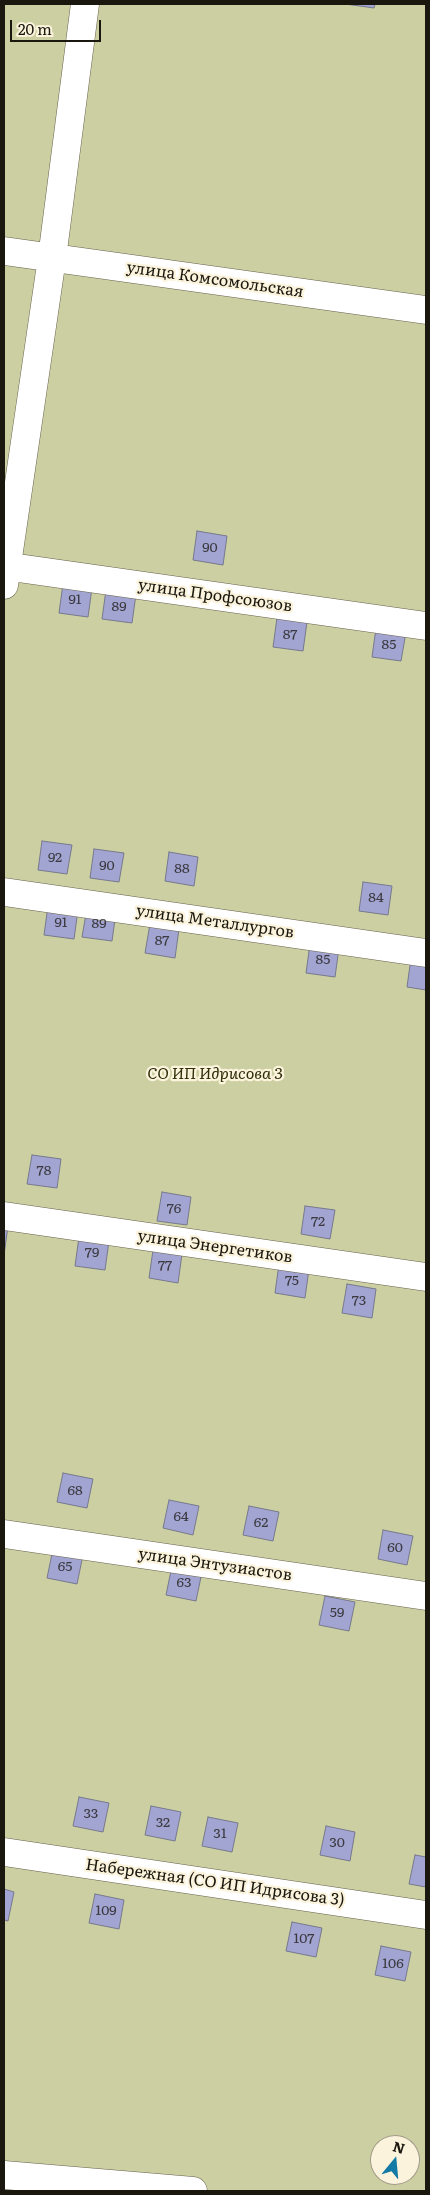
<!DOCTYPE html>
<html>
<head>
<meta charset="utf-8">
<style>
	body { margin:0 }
	#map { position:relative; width:430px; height:2195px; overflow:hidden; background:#eee6cf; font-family:Literata,serif }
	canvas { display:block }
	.frame { position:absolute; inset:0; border:5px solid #1a170f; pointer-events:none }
	.north { position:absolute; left:370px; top:2135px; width:50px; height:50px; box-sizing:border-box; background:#fbf3dc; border:1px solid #a19b8a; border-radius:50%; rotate:17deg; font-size:14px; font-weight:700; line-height:20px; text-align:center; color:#1a170f }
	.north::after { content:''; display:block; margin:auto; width:18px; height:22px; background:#117ba5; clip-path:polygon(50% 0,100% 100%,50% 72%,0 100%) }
	.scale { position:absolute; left:10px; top:20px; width:91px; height:22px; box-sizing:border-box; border:2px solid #1a170f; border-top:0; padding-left:6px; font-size:15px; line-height:18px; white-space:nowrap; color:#1a170f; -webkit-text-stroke:4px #fbf3dc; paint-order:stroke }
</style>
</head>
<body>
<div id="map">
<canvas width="430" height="2195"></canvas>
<div class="frame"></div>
<div class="north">N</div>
<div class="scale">20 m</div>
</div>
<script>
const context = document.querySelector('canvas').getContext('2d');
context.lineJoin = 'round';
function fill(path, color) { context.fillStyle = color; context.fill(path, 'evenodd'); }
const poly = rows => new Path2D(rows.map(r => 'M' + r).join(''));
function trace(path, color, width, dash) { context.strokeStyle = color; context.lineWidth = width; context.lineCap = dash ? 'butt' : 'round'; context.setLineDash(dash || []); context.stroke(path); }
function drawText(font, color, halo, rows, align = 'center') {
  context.font = font + ' Literata,serif'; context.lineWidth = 4.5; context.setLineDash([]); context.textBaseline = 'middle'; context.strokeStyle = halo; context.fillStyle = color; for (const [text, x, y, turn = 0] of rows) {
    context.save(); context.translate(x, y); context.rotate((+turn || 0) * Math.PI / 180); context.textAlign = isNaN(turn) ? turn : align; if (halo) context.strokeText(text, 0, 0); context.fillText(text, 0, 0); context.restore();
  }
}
fill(poly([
	[4,4,426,4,426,2191,4,2191],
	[380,2145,410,2145,410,2175,380,2175]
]), '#cbcfa1');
const building = poly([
	[345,4,375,4,374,8,345,4],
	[197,531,227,536,223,565,193,560,197,531],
	[63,584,92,588,88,617,59,613,63,584],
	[106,590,136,594,132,623,102,619,106,590],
	[277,618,307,622,303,651,273,647,277,618],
	[376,628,406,632,401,661,372,657,376,628],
	[42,841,72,845,67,874,38,870,42,841],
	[94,849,124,853,119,882,90,878,94,849],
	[169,852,198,857,194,886,165,881,169,852],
	[363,882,392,886,388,915,359,911,363,882],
	[48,906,78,910,74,939,44,935,48,906],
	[87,908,116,912,112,941,82,937,87,908],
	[150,924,179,929,175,958,145,953,150,924],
	[310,944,339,948,335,977,306,973,310,944],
	[411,958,426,960,426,990,407,987,411,958],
	[32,1155,61,1159,57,1188,27,1184,32,1155],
	[162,1192,191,1197,187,1225,157,1221,162,1192],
	[305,1206,335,1210,330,1239,301,1234,305,1206],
	[4,1226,8,1226,4,1255,4,1226],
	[79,1237,109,1241,105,1270,75,1266,79,1237],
	[153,1250,182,1254,178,1283,149,1278,153,1250],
	[279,1264,309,1269,305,1298,275,1293,279,1264],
	[347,1284,376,1289,372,1318,342,1313,347,1284],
	[63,1473,93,1479,87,1508,57,1502,63,1473],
	[169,1500,199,1506,193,1535,163,1528,169,1500],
	[249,1506,279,1512,273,1541,243,1535,249,1506],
	[383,1530,413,1536,407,1565,378,1559,383,1530],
	[53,1549,83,1555,77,1584,47,1578,53,1549],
	[172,1566,202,1572,196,1601,166,1595,172,1566],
	[325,1596,355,1602,349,1631,319,1625,325,1596],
	[79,1797,109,1803,103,1832,73,1826,79,1797],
	[151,1806,181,1812,175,1841,145,1835,151,1806],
	[208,1817,238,1823,232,1852,202,1846,208,1817],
	[326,1826,355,1832,350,1861,320,1855,326,1826],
	[415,1855,426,1857,426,1887,409,1884,415,1855],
	[4,1889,14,1892,8,1921,4,1920,4,1889],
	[95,1894,124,1900,119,1929,89,1923,95,1894],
	[292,1922,322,1928,316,1957,286,1951,292,1922],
	[381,1946,411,1952,405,1981,375,1975,381,1946]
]);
fill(building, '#a2a5d2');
trace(building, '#77798d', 1);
const street = poly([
	[4,251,426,310],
	[4,566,426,626],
	[4,585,52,258,85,4],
	[4,892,426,953],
	[4,1216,426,1277],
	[4,1534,426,1596],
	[4,1852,426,1915],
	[4,2175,193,2191]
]);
trace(street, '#68614e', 29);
trace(street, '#fff', 28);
drawText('14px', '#3c3a40', null, [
	["90",210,548],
	["91",75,600],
	["89",119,607],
	["87",290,635],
	["85",389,645],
	["92",55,858],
	["90",107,866],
	["88",182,869],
	["84",376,898],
	["91",61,923],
	["89",99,924],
	["87",162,941],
	["85",323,960],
	["78",44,1171],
	["76",174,1209],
	["72",318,1222],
	["79",92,1253],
	["77",165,1266],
	["75",292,1281],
	["73",359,1301],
	["68",75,1491],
	["64",181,1517],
	["62",261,1523],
	["60",395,1548],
	["65",65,1567],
	["63",184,1583],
	["59",337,1613],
	["33",91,1814],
	["32",163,1823],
	["31",220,1834],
	["30",337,1843],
	["109",106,1911],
	["107",304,1939],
	["106",393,1964]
]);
drawText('16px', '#1a170f', '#fbf3dc', [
	["улица Комсомольская",215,280,8],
	["улица Профсоюзов",215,596,8],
	["улица Металлургов",215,922,8],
	["улица Энергетиков",215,1247,8],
	["улица Энтузиастов",215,1565,8],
	["Набережная (СО ИП Идрисова 3)",215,1883,8]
]);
drawText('italic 16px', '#2e2f09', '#fbf3dc', [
	["СО ИП Идрисова 3",215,1074]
]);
</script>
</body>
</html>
